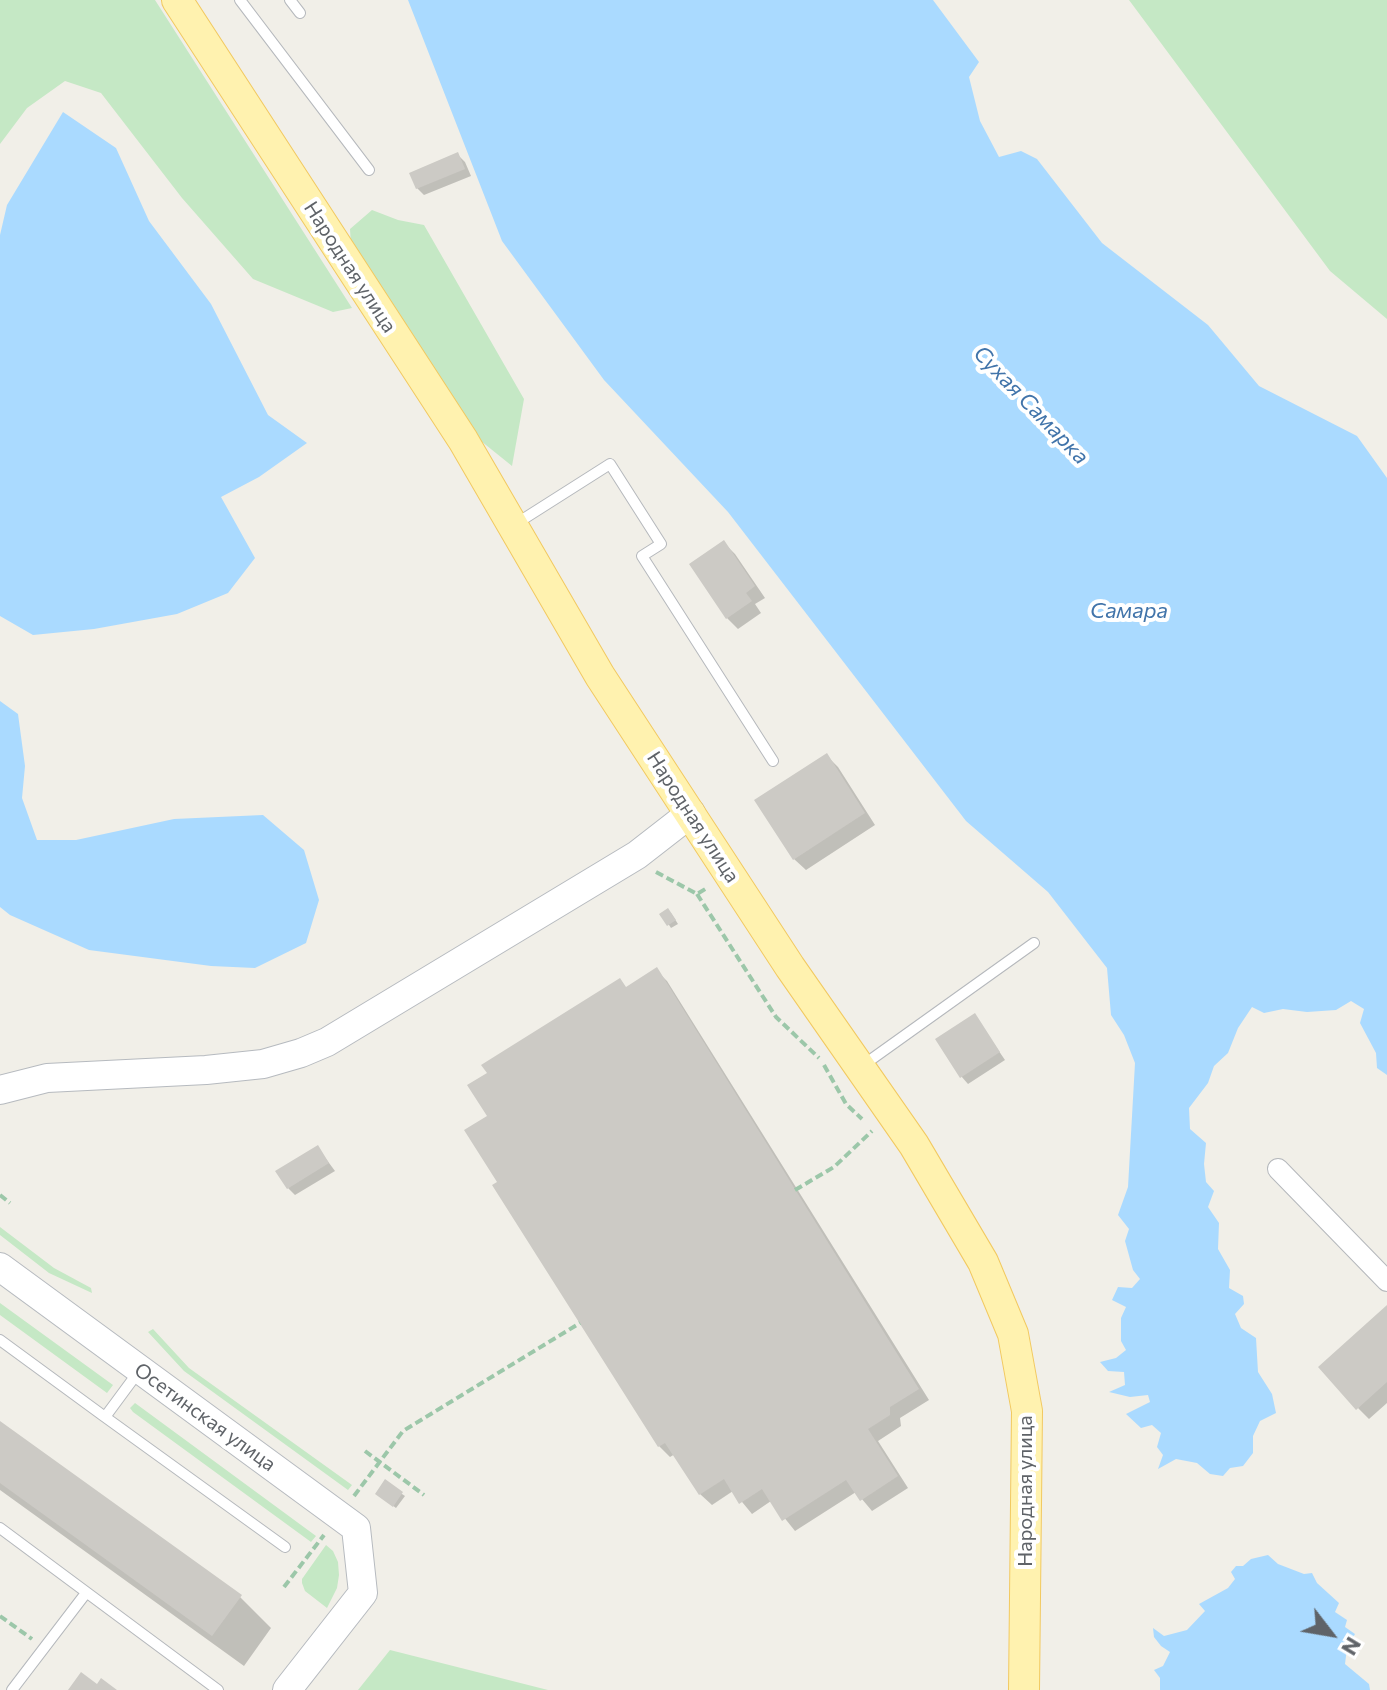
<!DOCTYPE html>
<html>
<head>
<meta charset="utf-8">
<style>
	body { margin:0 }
	#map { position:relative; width:1387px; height:1690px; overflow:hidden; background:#f1efe8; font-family:Commissioner,sans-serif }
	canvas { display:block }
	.north { position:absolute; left:1291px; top:1594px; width:80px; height:80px; -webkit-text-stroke:6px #fff; paint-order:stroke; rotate:121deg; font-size:22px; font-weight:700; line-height:32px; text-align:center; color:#5f6368 }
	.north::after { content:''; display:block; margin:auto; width:28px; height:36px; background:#5f6368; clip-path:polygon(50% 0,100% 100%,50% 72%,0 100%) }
</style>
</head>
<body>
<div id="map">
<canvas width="1387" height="1690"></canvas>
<div class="north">N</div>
</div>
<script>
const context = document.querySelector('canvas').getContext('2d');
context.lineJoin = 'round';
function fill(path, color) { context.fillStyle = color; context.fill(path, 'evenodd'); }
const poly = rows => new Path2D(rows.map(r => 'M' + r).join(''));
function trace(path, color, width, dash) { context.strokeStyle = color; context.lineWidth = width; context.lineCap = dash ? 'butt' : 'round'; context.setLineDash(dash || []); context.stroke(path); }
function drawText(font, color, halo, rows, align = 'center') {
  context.font = font + ' Commissioner,sans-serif'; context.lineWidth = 8; context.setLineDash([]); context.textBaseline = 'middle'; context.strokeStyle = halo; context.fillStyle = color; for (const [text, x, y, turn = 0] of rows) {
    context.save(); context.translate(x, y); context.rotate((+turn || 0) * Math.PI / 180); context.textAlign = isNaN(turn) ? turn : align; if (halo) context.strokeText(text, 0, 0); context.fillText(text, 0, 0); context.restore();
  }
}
fill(poly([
	[0,0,155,0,352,308,333,312,253,279,182,198,101,93,65,81,27,108,0,144],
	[1129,0,1387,0,1387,319,1330,271],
	[372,210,398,220,424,225,524,399,512,466,481,441,351,245,350,229],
	[0,1227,54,1268,91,1288,92,1293,49,1273,0,1235],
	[0,1303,113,1385,107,1393,0,1315],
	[153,1329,189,1368,352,1485,348,1490,184,1371,148,1332],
	[135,1403,316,1536,311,1542,133,1412,130,1408],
	[326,1545,333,1551,338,1562,339,1575,337,1588,327,1608,305,1591,302,1583,302,1579],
	[390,1650,548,1690,358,1690]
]), '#c5e8c5');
fill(poly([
	[408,0,933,0,979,62,969,77,980,121,999,157,1021,151,1037,159,1102,243,1208,325,1259,386,1357,436,1387,478,1387,1075,1377,1068,1376,1053,1360,1023,1364,1009,1351,1001,1336,1010,1307,1012,1283,1009,1264,1013,1252,1007,1238,1028,1228,1053,1214,1066,1208,1083,1189,1108,1190,1129,1206,1143,1204,1164,1206,1182,1214,1191,1208,1207,1219,1223,1218,1249,1230,1270,1229,1288,1243,1296,1244,1304,1235,1314,1241,1328,1256,1338,1258,1372,1272,1394,1276,1413,1260,1421,1253,1436,1253,1453,1243,1466,1230,1468,1223,1476,1210,1474,1197,1463,1176,1459,1158,1469,1163,1455,1157,1447,1161,1433,1152,1425,1141,1428,1126,1414,1150,1402,1148,1395,1130,1397,1109,1392,1125,1385,1124,1372,1108,1371,1100,1362,1116,1358,1126,1350,1121,1341,1121,1318,1126,1307,1112,1300,1118,1287,1132,1288,1140,1279,1133,1270,1125,1241,1129,1229,1118,1215,1128,1187,1135,1063,1124,1035,1111,1015,1107,968,1048,892,966,821,728,512,604,380,502,241],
	[63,112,116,148,149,221,211,304,268,415,307,443,259,477,221,497,255,558,228,593,177,614,94,629,33,635,0,616,0,235,7,205],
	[0,701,18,714,25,766,22,798,37,840,76,840,174,819,263,815,304,850,319,900,306,943,255,968,211,966,89,950,10,915,0,907],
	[1268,1555,1278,1564,1304,1574,1312,1573,1317,1583,1339,1603,1335,1612,1347,1620,1345,1627,1355,1634,1347,1648,1345,1664,1369,1684,1370,1690,1160,1690,1160,1678,1154,1670,1163,1666,1170,1652,1161,1646,1154,1637,1153,1628,1164,1636,1187,1630,1205,1611,1199,1604,1228,1588,1235,1579,1231,1572,1236,1566,1243,1566,1251,1559]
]), '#aadaff');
fill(poly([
	[458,155,465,162,471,176,424,195,417,188],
	[724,543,735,554,765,598,755,604,761,613,738,629,727,618],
	[827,756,838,767,875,825,806,870,794,859],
	[671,913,678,924,671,928,662,914],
	[656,970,667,981,929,1400,900,1418,901,1426,878,1441,908,1488,872,1511,856,1492,795,1531,771,1501,752,1514,733,1491,712,1505,700,1494,675,1454,670,1457,659,1446,500,1183,489,1117,627,988],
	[975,1016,1005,1060,968,1084,961,1076],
	[318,1148,335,1171,295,1195,288,1188],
	[1387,1307,1387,1403,1369,1419,1358,1408],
	[0,1423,240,1597,271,1628,244,1666,0,1490],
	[402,1494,405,1496,396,1508,380,1496]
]), '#0003');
fill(poly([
	[458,152,465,169,416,189,409,173],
	[724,540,755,586,746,593,752,601,726,619,689,564],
	[827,753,865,813,793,860,754,800],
	[668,908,676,920,667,926,659,914],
	[657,967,919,1389,890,1407,890,1415,868,1429,898,1476,860,1501,846,1480,782,1521,762,1489,739,1504,724,1479,699,1495,665,1443,658,1447,492,1185,497,1182,464,1130,487,1116,467,1085,487,1073,481,1065,620,978,626,987],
	[975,1013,1000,1052,960,1078,935,1039],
	[318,1145,329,1163,287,1189,275,1171],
	[1387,1305,1387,1382,1356,1410,1318,1367],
	[0,1421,242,1595,212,1636,0,1483],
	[385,1479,403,1492,393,1507,375,1494],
	[81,1672,97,1684,101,1678,117,1690,68,1690]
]), '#cccac5');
const lane = poly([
	[240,0,369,170],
	[290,0,300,13],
	[514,525,610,464,661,544,642,556,773,761],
	[862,1066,1034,943],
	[0,1340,105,1417],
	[139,1371,105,1417,285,1547],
	[0,1528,218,1690],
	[12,1690,86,1593]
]);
const street = poly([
	[1278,1169,1387,1281]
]);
const secondary = poly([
	[0,1090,47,1078,206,1070,263,1064,301,1053,327,1042,637,855,691,813],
	[0,1267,356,1528,363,1593,287,1690]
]);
const primary = poly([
	[177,0,463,440,600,676,790,967,914,1145,983,1262,1013,1334,1027,1411,1024,1690]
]);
trace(lane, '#b5b8bc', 12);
trace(street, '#b5b8bc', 22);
trace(secondary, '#b6babf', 30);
trace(primary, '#f2c960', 32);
trace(poly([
	[656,872,697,894,707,888],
	[697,894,776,1017,819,1058],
	[824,1065,846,1104,862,1119],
	[795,1190,834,1167,872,1131],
	[0,1195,10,1203],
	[365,1451,424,1495],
	[354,1496,403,1431,580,1323],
	[284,1587,324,1535],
	[0,1616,32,1639]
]), '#9cc7a9', 4, [8, 4]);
trace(lane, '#fff', 10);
trace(street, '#fff', 20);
trace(secondary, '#fff', 28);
trace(primary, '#fff2af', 30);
drawText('20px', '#5f6368', '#fff', [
	["Народная улица",350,267,57],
	["Народная улица",693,817,57],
	["Осетинская улица",205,1417,36],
	["Народная улица",1025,1491,-90]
]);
drawText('italic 22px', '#4174aa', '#fff', [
	["Сухая Самарка",1031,405,46],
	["Самара",1129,611]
]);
</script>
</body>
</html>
